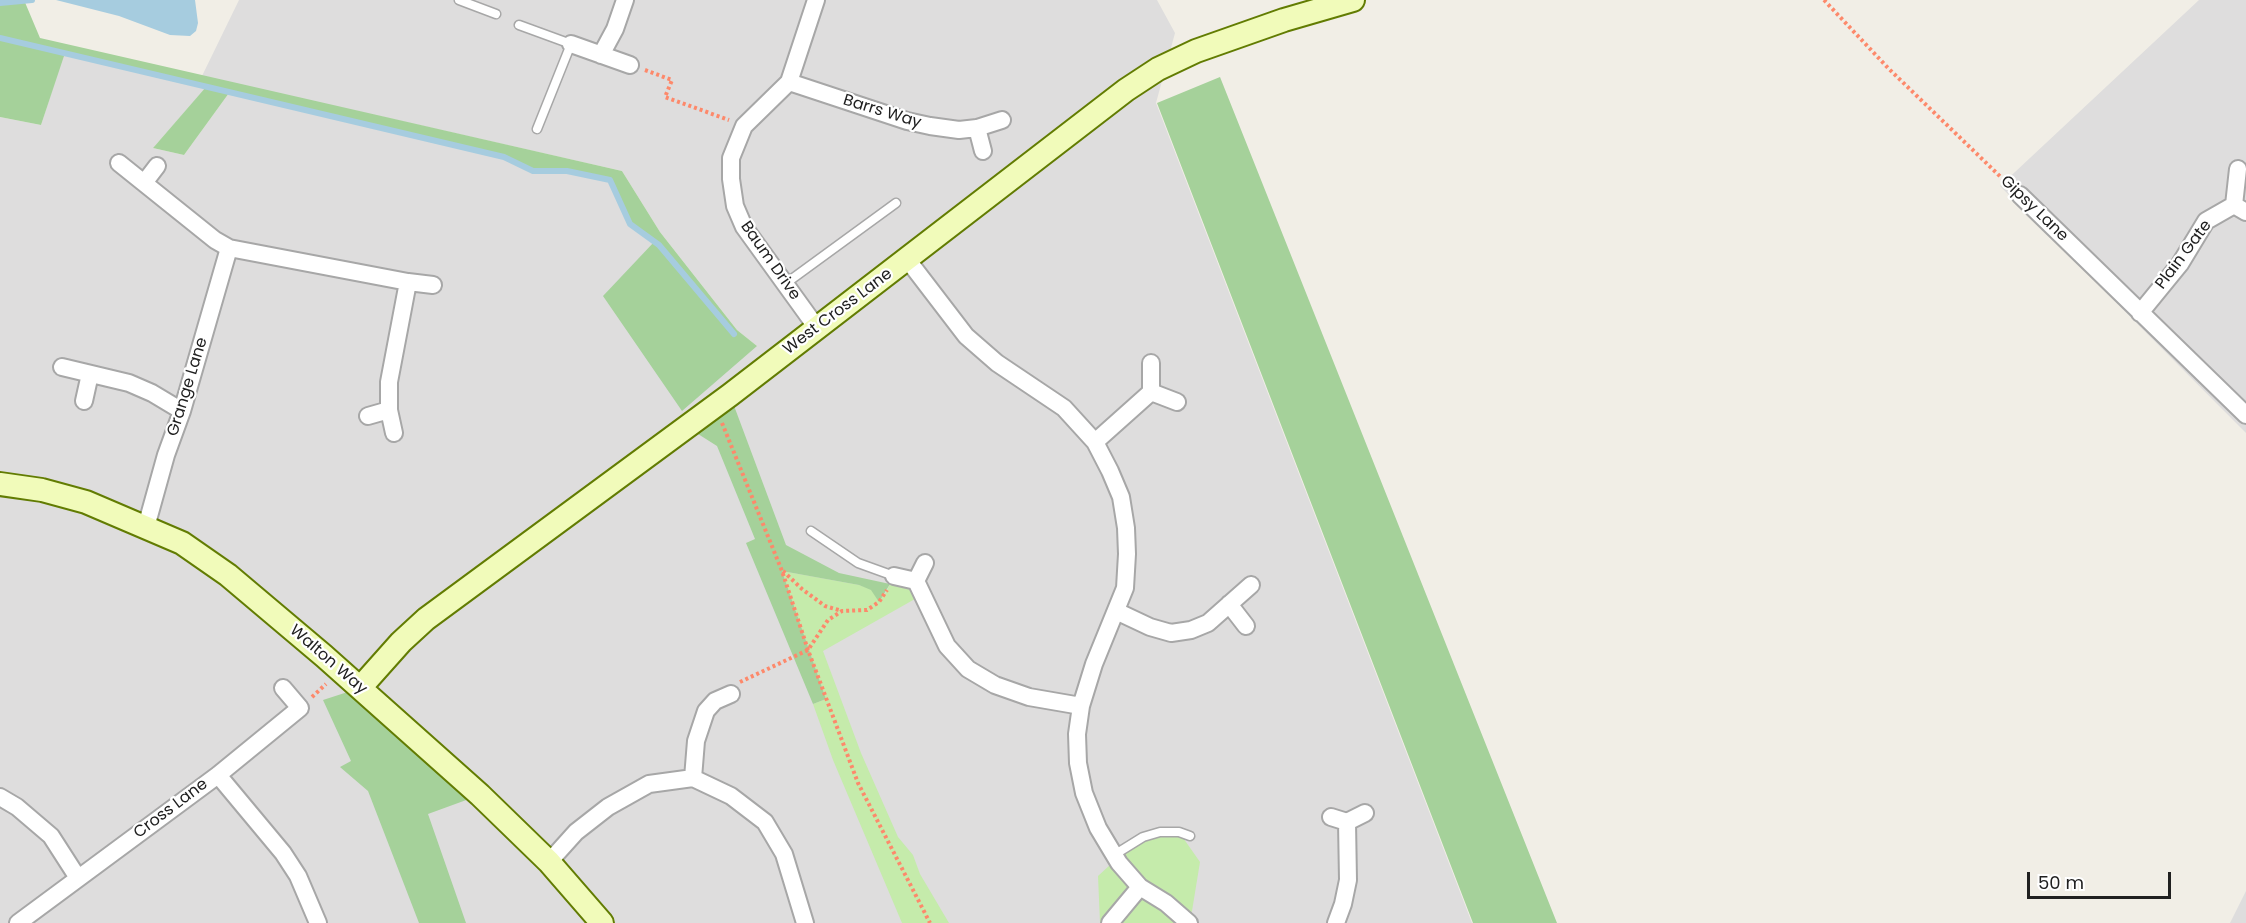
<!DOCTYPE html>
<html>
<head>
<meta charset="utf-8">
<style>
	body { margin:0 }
	#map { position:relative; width:2246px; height:923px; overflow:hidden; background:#f1eee6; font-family:Poppins,sans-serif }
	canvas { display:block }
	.scale { position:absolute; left:2027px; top:872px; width:144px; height:27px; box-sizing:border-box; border:3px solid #202020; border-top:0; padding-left:8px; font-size:18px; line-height:21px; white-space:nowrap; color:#202020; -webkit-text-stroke:4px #fff; paint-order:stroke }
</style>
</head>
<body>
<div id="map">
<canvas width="2246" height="923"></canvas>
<div class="scale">50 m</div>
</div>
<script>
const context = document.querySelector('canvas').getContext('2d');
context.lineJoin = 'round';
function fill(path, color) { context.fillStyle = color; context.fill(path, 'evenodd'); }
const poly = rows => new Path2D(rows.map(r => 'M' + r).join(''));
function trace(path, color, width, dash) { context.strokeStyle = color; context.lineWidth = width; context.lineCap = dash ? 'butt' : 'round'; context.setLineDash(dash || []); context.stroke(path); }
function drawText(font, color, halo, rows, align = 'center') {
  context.font = font + ' Poppins,sans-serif'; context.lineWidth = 4.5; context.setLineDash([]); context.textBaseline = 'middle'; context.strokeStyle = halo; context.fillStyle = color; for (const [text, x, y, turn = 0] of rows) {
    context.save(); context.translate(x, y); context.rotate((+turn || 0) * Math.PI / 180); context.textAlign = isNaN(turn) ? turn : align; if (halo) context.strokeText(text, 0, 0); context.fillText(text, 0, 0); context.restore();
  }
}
fill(poly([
	[239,0,1157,0,1175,33,1156,103,1472,923,0,923,0,117,41,125,64,53,207,87,153,148,184,155,229,93,504,157,533,171,567,171,610,180,630,224,655,242,604,296,757,346,737,330,660,232,622,171,202,76],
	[2199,0,2246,0,2246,433,2000,186],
	[2246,891,2246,923,2230,923]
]), '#dedddd');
fill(poly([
	[782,571,859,585,885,594,894,576,922,595,823,651,861,753,898,837,913,855,920,874,949,923,902,923,833,760,813,704,826,699],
	[1179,832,1200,862,1192,911,1185,923,1100,923,1098,876,1135,842]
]), '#c5ebab');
fill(poly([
	[0,0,24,0,40,38,622,171,660,232,737,330,757,346,682,411,603,296,654,242,630,224,610,180,598,176,567,171,533,171,504,157,229,93,184,155,153,148,206,87,65,53,41,125,0,117],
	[1220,77,1557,923,1473,923,1157,103],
	[730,395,786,545,839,573,890,584,879,602,871,590,859,585,782,571,826,699,813,704,746,543,755,539,717,446,687,427],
	[360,688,480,795,428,814,466,923,419,923,368,791,340,767,351,761,323,700]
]), '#a5d19a');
fill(poly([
	[56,0,195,0,198,23,196,31,190,36,170,35,119,16]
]), '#a6ccdf');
trace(poly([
	[0,3,32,0],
	[0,38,504,157,533,171,567,171,610,180,630,224,659,245,734,334]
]), '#a6ccdf', 6);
const lane = poly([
	[459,0,496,14],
	[519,25,571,44,537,129],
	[785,284,896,203],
	[811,531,858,563,894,576],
	[1114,855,1143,837,1160,832,1179,832,1190,836]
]);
const street = poly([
	[816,0,789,82,744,126,731,158,731,179,735,206,744,227,817,328],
	[571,44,630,65],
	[601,55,615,29,625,0],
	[789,82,907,121,930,126,959,130,977,128,1002,120],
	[977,128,983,151],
	[119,163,215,240,229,248,408,282,433,285],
	[144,183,157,166],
	[2020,195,2246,415],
	[2234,205,2238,169],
	[907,259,966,336,997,363,1064,408,1095,442,1110,471,1121,497,1126,528,1127,554,1125,588,1094,664,1081,706,1077,734,1078,763,1084,793,1098,828,1119,863,1140,887,1166,903,1189,923],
	[2140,313,2180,264,2206,221,2234,205,2246,212],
	[1151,363,1151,392,1177,402],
	[62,367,129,383,152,393,182,411],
	[84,401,90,374],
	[368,416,389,410],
	[394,433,389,410,389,382,408,282],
	[1095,442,1151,392],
	[146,527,166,455,182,411,229,248],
	[894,576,916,581,925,563],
	[916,581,947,646,968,669,995,685,1029,697,1081,706],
	[1229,604,1246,626],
	[1116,611,1150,627,1171,633,1191,630,1208,623,1251,585],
	[218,775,283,853,298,876,318,923],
	[693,778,696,741,706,711,715,701,731,694],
	[0,797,17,807,51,836,78,878],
	[1331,817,1347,822,1365,813],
	[549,862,576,832,608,807,649,784,693,778,731,796,765,822,784,854,805,923],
	[18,923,218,775,300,708,283,688],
	[1110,923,1140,887],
	[1336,923,1343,904,1348,880,1347,822]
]);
const secondary = poly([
	[0,484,42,490,86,502,182,543,228,575,324,656,480,795,549,862,602,923],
	[360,688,401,642,426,619,730,395,1126,90,1158,69,1196,51,1284,20,1353,0]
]);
trace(lane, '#a7a7a7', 11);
trace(street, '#a7a7a7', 20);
trace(secondary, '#627c02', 26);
trace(poly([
	[1824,0,1889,69,2008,184],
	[645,70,672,80,665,97,729,120],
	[722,423,782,571,808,650,858,783,930,923],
	[783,571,802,589,825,606,842,611],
	[740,682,808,650,828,620,842,611,867,610,879,602,887,590],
	[312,697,326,684]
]), '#fd896b', 4, [3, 3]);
trace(lane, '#fff', 8);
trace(street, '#fff', 16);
trace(secondary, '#f1fbba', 22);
drawText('16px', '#202020', '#fff', [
	["Barrs Way",882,112,17],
	["Gipsy Lane",2034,209,44],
	["Plain Gate",2184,255,-53],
	["Baum Drive",770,261,55],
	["West Cross Lane",838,312,-37],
	["Grange Lane",188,387,-73],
	["Walton Way",328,660,41],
	["Cross Lane",171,809,-37]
]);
</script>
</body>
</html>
